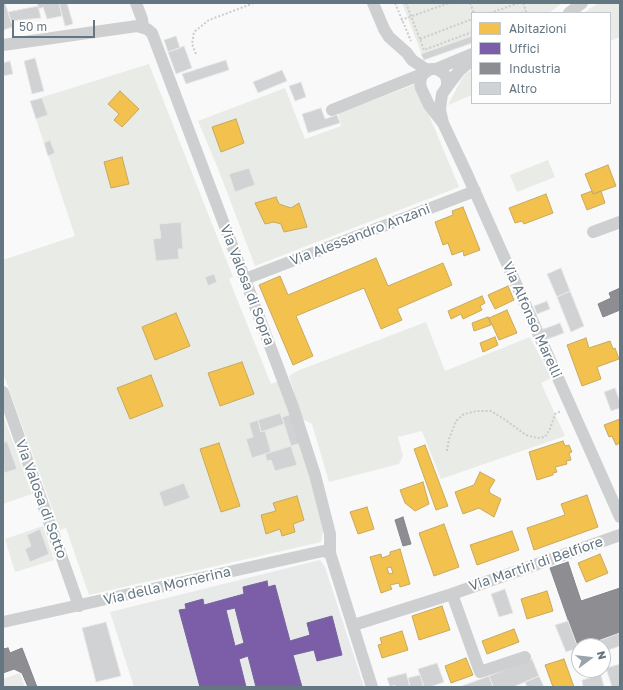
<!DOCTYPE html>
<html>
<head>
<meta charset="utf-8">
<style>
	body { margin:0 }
	#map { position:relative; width:623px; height:690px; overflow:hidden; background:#f9f9f9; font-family:"Golos Text",sans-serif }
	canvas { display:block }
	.frame { position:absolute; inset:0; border:4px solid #657683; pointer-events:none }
	.legend { position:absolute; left:471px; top:12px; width:140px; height:92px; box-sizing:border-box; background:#fff; border:1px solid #c1c8cd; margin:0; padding:5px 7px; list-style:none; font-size:12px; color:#657683 }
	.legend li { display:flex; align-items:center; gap:8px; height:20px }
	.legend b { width:20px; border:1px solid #c1c8cd }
	.north { position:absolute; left:571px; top:638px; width:40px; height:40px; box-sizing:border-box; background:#fff; border:1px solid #c1c8cd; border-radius:50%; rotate:75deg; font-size:11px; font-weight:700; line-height:16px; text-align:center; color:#657683 }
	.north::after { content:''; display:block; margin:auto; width:14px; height:18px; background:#99a4ac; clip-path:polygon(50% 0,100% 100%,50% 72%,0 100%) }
	.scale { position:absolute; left:12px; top:20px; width:83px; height:18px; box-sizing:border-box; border:2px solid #657683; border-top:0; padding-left:5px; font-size:12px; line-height:14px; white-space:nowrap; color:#657683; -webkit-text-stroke:3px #fff; paint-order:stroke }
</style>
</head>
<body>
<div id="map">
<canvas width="623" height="690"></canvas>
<div class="frame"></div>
<ul class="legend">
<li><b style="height:11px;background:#f2c14e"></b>Abitazioni</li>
<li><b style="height:11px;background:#7b5ea7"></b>Uffici</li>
<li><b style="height:11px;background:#8d8d92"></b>Industria</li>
<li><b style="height:11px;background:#d0d2d3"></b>Altro</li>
</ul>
<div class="north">N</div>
<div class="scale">50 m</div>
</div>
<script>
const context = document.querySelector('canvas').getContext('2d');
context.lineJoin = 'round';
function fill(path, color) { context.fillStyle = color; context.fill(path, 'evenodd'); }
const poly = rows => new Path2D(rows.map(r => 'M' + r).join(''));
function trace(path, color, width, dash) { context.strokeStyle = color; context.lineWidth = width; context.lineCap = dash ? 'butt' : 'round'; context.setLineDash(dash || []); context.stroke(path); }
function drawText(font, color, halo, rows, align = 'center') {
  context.font = font + ' "Golos Text",sans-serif'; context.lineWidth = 4; context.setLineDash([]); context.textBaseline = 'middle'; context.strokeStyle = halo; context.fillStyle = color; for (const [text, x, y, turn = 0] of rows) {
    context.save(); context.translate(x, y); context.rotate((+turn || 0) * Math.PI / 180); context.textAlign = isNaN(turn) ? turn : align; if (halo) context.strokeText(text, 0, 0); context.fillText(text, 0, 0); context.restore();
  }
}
fill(poly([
	[320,560,325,567,364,687,134,687,110,612]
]), '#e8e9e9');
fill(poly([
	[402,3,562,3,549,13,472,13,472,43,424,60],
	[599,3,620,3,620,37,610,41,610,13,584,13,589,9],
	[149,64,233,277,229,279,271,384,278,381,301,443,323,531,321,542,89,595,66,528,60,530,3,373,3,260,75,236,30,101],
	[472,70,472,95,448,105,461,80,466,73],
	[416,84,459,187,255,266,219,171,198,121,285,88,305,139,341,126,338,113],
	[548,160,555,177,517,192,510,175],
	[426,322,445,371,530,337,551,378,541,383,565,436,441,479,422,431,398,437,403,456,399,464,329,482,312,424,302,419,289,376,297,371],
	[3,415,32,494,3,504],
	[43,526,54,560,15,572,5,539],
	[20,673,25,687,3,687,3,679]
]), '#e8ebe6');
const homes = poly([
	[120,91,139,109,122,127,114,120,119,114,108,104,120,91],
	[236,119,244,143,221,152,212,127,236,119],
	[122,157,129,184,111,188,104,162,122,157],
	[608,165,616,186,593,194,585,174,608,165],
	[592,191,593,194,601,191,605,203,587,210,581,195,592,191],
	[546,194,553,213,524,224,522,221,515,223,509,208,546,194],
	[276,197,279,204,291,208,299,203,307,227,284,232,281,224,274,222,265,224,255,203,276,197],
	[463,207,480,250,464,256,463,251,452,255,448,243,443,245,435,222,453,215,452,211,463,207],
	[376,258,388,286,443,263,452,285,397,309,402,320,381,329,364,288,296,316,313,356,293,365,259,285,280,276,288,295,376,258],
	[508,286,514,300,495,309,488,295,508,286],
	[482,296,485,303,480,306,482,310,463,319,461,314,451,319,448,311,482,296],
	[507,310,517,333,499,340,489,318,507,310],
	[176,313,190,346,155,360,142,327,176,313],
	[488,317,491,325,474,331,472,323,488,317],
	[495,337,498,345,483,352,480,343,495,337],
	[586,338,589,348,610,341,613,349,615,348,619,359,597,367,601,379,582,386,567,345,586,338],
	[242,362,254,394,220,406,208,373,242,362],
	[151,375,163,406,130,419,117,388,151,375],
	[620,419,620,443,616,445,612,436,609,437,604,425,620,419],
	[563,441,565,446,569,445,572,452,569,453,571,460,566,461,567,464,555,467,557,472,553,473,553,475,537,480,529,452,563,441],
	[219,443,240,506,221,512,200,449,219,443],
	[425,445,448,506,436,510,414,449,425,445],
	[480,472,495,480,489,490,490,493,501,499,494,517,479,508,463,514,455,492,474,485,480,472],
	[423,482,429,504,415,511,405,503,400,490,423,482],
	[587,495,598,527,534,550,527,528,565,515,561,504,587,495],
	[297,496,304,520,293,524,295,532,282,536,280,529,266,534,261,515,276,511,273,503,297,496],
	[367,507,374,529,358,534,350,512,367,507],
	[444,524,459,567,434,576,419,533,444,524],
	[512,531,519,550,477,565,470,545,512,531],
	[400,549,410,584,400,587,399,583,390,585,392,589,381,593,370,557,381,554,382,558,390,555,390,552,400,549],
	[391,567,393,573,389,574,387,568,391,567],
	[600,554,608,573,586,582,578,563,600,554],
	[547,591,553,611,527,619,521,599,547,591],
	[442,606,450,630,419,640,412,616,442,606],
	[514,629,519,642,487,654,482,641,514,629],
	[402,631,408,650,382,658,378,645,382,644,380,638,402,631],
	[466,658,473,675,451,683,445,666,466,658],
	[564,659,574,687,553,687,545,665,564,659]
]);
fill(homes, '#f2c14e');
trace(homes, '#c8aa5e', 1);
const offices = poly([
	[267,581,268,587,275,585,290,641,310,635,307,623,332,616,342,655,317,661,314,650,293,655,302,687,256,687,248,656,239,659,246,687,200,687,179,610,186,609,185,604,203,599,204,605,244,594,243,587,267,581],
	[235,608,244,643,235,646,226,610,235,608]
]);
fill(offices, '#7b5ea7');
trace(offices, '#74659c', 1);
const industry = poly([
	[620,288,620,310,603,317,598,304,611,298,609,293,620,288],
	[403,517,411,544,403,546,395,520,403,517],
	[568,562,581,601,620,588,620,633,583,646,579,646,578,648,550,568,568,562],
	[8,648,10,653,22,648,37,687,28,687,22,673,14,669,3,673,3,649,8,648]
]);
fill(industry, '#8d8d92');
trace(industry, '#81868e', 1);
const building = poly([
	[3,3,5,3,13,27,3,30,3,3],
	[37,3,59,3,62,16,47,19,43,7,39,9,37,3],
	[59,3,67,3,73,24,65,26,59,3],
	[38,6,41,18,11,21,8,12,38,6],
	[176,36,180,48,168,52,164,40,176,36],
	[472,36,472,43,424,60,421,54,472,36],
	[184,46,192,68,176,74,168,52,184,46],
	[35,58,44,91,32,94,24,61,35,58],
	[226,60,229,70,186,84,182,74,226,60],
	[10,61,13,74,3,76,3,63,10,61],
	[282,70,287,81,258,93,253,82,282,70],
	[301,82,306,97,295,101,289,86,301,82],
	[42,98,48,115,36,119,30,101,42,98],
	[321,108,325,119,337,115,340,123,308,133,302,114,321,108],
	[50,140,55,153,48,156,44,143,50,140],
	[249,168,255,185,235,192,229,174,249,168],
	[181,222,183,249,178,249,179,259,156,261,153,239,161,238,159,224,181,222],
	[561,268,570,291,557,297,547,274,561,268],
	[214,274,217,282,208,286,205,277,214,274],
	[570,291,584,326,571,332,557,297,570,291],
	[547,301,550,309,537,314,534,306,547,301],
	[560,323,564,333,545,340,541,330,560,323],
	[615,388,620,402,620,408,611,411,604,392,615,388],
	[280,413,284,424,261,432,258,420,280,413],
	[292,414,301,443,291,446,282,417,292,414],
	[258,420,261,432,265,431,271,452,252,458,246,439,253,437,249,423,258,420],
	[7,441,17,469,4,473,3,443,7,441],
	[291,446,297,465,275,471,271,460,267,461,265,454,291,446],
	[184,483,190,498,164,507,159,492,184,483],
	[40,529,49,554,30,562,25,549,31,546,27,535,40,529],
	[505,589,513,613,499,617,491,594,505,589],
	[568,621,578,648,566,652,555,625,568,621],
	[106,622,121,676,96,682,82,628,106,622],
	[620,633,620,646,603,652,603,646,597,646,595,642,620,633],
	[595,642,597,646,583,646,595,642],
	[532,659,539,676,513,687,493,687,489,676,532,659],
	[437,663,444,682,430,687,424,687,418,669,437,663],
	[620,664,620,687,612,687,606,668,620,664],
	[406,673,410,687,395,687,395,685,390,687,387,678,406,673],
	[420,675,424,687,410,687,408,678,420,675],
	[601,675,604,687,583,687,582,680,601,675],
	[489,676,493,687,459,687,489,676],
	[539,676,544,687,527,687,525,682,539,676]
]);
fill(building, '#d0d2d3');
trace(building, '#e8e8e8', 1);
trace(poly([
	[395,3,411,41],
	[406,3,424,50,472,32],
	[470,3,474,13],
	[490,13,519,3],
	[521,13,526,11,523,3],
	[401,20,449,3],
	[420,39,472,19],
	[196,54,192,44,194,32,209,20,254,3],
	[447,451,449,439,456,421,464,414,477,411,491,411,504,419,526,435,537,438,545,437,550,429,555,414,561,411]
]), '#cbcccd', 2, [2, 2]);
trace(poly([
	[136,3,142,19,143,27],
	[373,3,384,29,389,37,407,53,412,60,424,68,429,70],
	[569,13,582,3],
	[3,45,137,26,147,29,152,33,293,407,315,475,330,534,330,553,372,687],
	[436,69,472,54],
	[446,88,459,71,472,60],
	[332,110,417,76],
	[443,123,440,110,441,101,442,94,447,87,447,81,446,76,442,72,437,69,431,69,427,71,422,75,420,82,421,88,429,105,443,123,467,174,620,517],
	[593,232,620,222],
	[245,279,475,191],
	[3,392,79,606],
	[452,594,480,672,525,657],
	[3,622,323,551,330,553],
	[354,625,452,594,620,535]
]), '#cecfd0', 12);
drawText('14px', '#657683', '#fff', [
	["Via Alessandro Anzani",360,235,-21],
	["Via Valosa di Sopra",247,285,69],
	["Via Alfonso Marelli",532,320,66],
	["Via Valosa di Sotto",41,499,70],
	["Via Martiri di Belfiore",536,564,-19],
	["Via della Mornerina",167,586,-13]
]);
</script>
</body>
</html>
